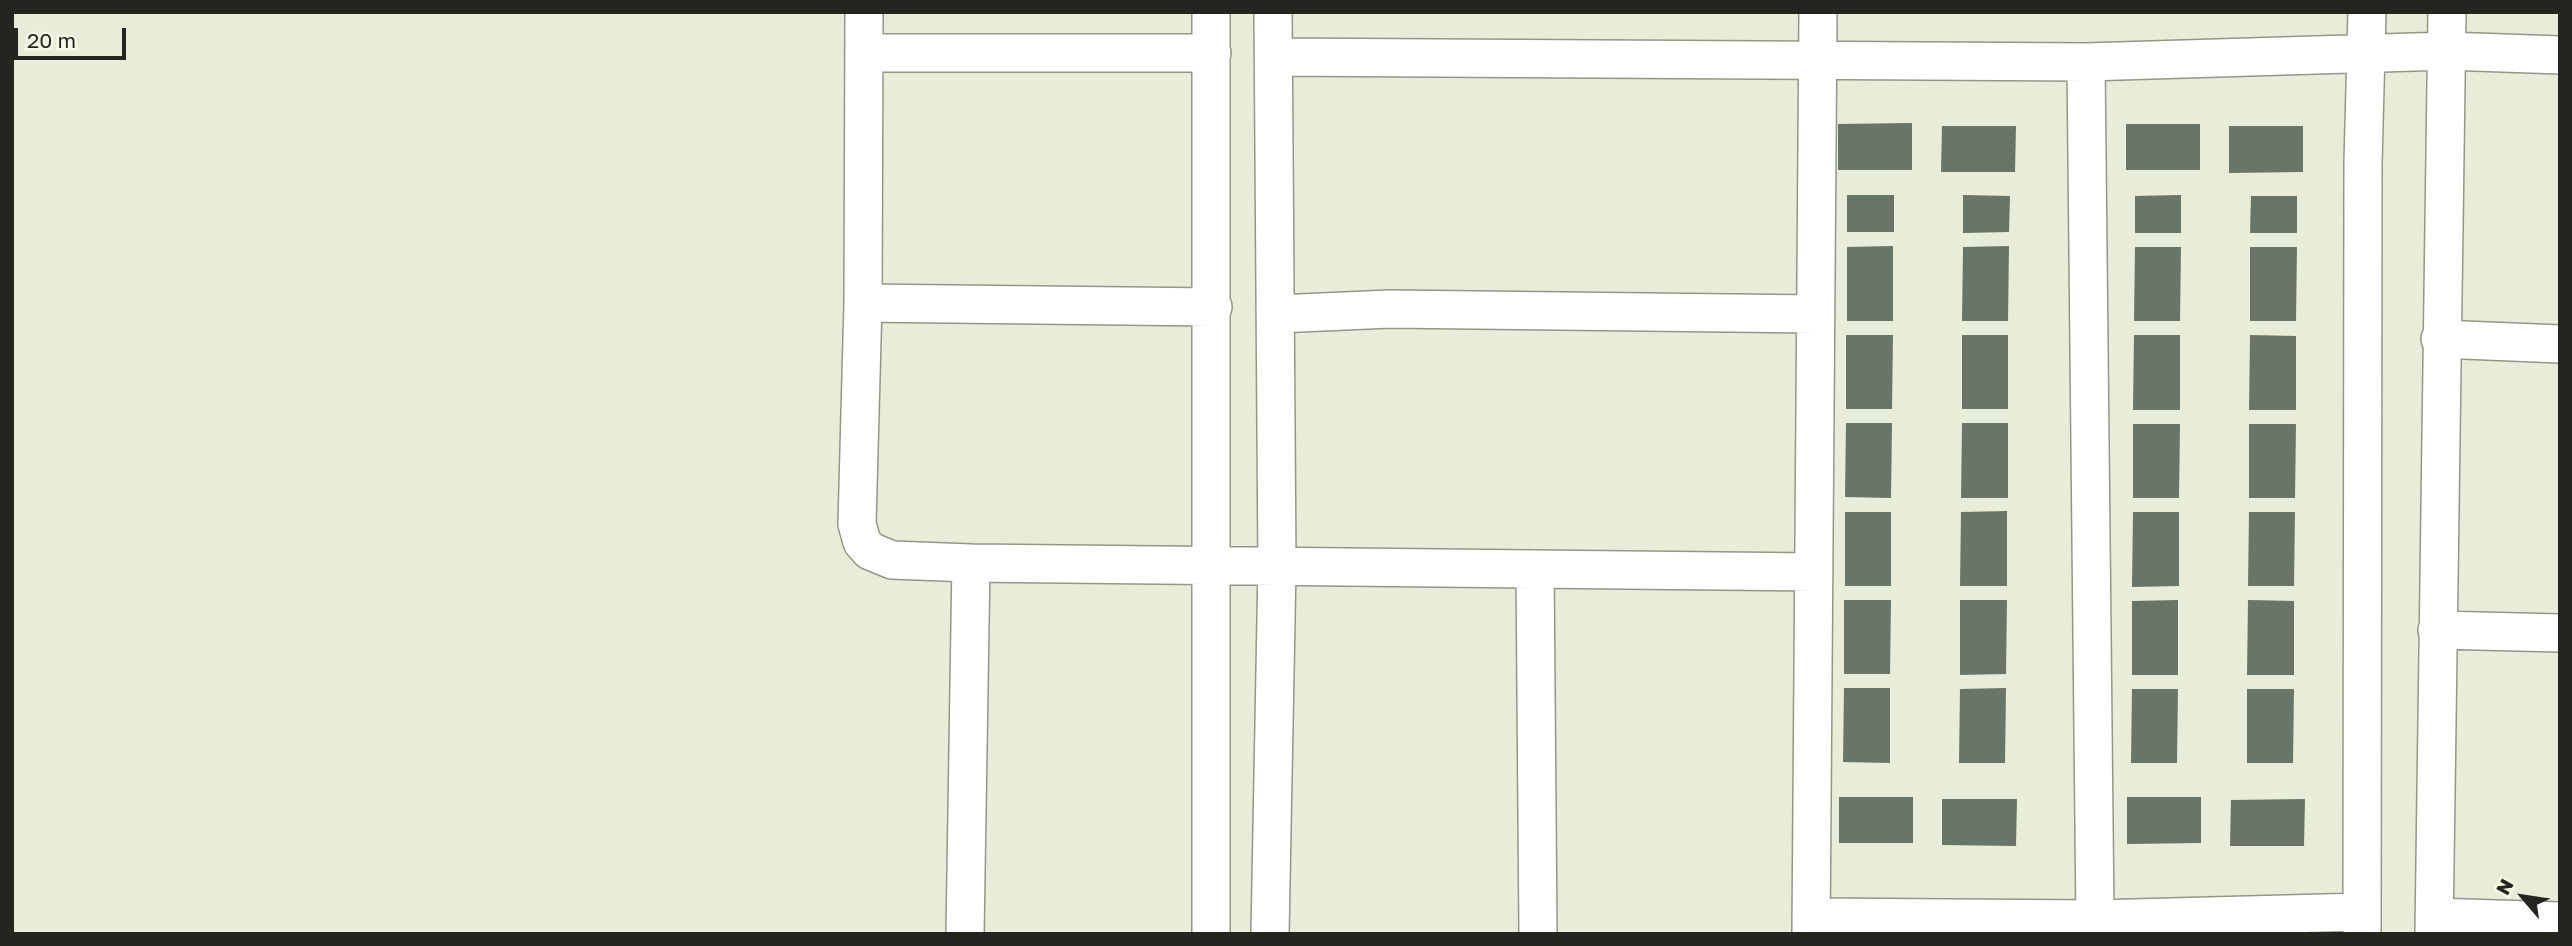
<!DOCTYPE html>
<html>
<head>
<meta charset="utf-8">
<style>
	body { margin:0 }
	#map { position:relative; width:2572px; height:946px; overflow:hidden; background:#e7edd9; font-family:"Golos Text",sans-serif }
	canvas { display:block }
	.frame { position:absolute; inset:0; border:14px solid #23251e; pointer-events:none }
	.north { position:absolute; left:2488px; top:862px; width:70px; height:70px; -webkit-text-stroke:5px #f4fae6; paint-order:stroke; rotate:299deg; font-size:19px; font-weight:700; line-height:28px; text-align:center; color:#23251e }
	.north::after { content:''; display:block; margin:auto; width:24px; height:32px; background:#23251e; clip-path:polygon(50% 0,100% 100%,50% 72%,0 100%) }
	.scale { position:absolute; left:14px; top:28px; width:112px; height:32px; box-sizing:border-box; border:4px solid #23251e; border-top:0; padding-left:9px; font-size:21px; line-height:24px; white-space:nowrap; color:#23251e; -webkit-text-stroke:5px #f4fae6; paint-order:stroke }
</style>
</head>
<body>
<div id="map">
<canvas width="2572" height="946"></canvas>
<div class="frame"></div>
<div class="north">N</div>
<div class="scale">20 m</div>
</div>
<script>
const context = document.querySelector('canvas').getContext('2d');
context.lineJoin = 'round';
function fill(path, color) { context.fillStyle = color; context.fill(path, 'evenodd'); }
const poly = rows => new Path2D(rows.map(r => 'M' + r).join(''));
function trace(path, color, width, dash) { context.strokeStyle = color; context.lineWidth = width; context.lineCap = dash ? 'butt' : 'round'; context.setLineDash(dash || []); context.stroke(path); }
fill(poly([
	[1912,123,1912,170,1838,170,1838,124],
	[2126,124,2200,124,2200,170,2126,170],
	[1942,126,2016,126,2015,172,1941,172],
	[2229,126,2303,126,2303,172,2229,173],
	[1847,195,1894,195,1894,232,1847,232],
	[1963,195,2010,196,2009,232,1963,233],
	[2181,195,2181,233,2135,233,2135,196],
	[2251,196,2297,196,2297,233,2250,233],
	[1893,246,1893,321,1847,321,1847,247],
	[2009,246,2008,321,1962,321,1963,247],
	[2135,247,2181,247,2180,321,2134,321],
	[2250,247,2297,247,2296,321,2250,321],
	[1846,335,1893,335,1892,409,1846,409],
	[1962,335,2008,335,2008,409,1962,409],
	[2134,335,2180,335,2180,410,2133,410],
	[2250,335,2296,336,2296,410,2249,410],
	[1846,423,1892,423,1891,498,1845,497],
	[1962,423,2008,423,2008,498,1961,498],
	[2133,424,2180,424,2179,498,2133,498],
	[2249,424,2296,424,2295,498,2249,498],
	[2007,511,2007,586,1960,586,1961,512],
	[1845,512,1891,512,1891,586,1845,586],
	[2133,512,2179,512,2179,586,2132,587],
	[2249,512,2295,512,2294,586,2248,586],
	[1844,600,1891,600,1890,674,1844,674],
	[1960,600,2007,600,2006,674,1960,675],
	[2178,600,2178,675,2132,675,2132,601],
	[2248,600,2294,601,2294,675,2247,675],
	[1844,688,1890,688,1890,763,1843,762],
	[2006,688,2005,763,1959,763,1960,689],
	[2132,689,2178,689,2177,763,2131,763],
	[2247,689,2294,689,2293,763,2247,763],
	[1839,797,1913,797,1913,843,1839,843],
	[2127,797,2201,797,2201,843,2127,844],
	[1942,799,2017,799,2016,846,1942,845],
	[2305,799,2304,846,2230,846,2231,800]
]), '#697566');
const minor = poly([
	[864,12,863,303,857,524,862,542,870,551,892,560,971,563,1814,572],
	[865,53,1212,53],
	[1274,57,2086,62,2447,51,2560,55],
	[2086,62,2095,919],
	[863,303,1213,307],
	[1277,314,1390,309,1815,314],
	[2440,339,2560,344],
	[1535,569,1538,934],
	[2437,630,2560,633],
	[1811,917,2095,919,2362,912],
	[2434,917,2560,921],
	[965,934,971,563],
	[1211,934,1211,12],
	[1270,934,1277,566,1273,12],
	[1811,934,1818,12],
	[2362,934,2363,163,2367,12],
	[2434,934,2447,12]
]);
trace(minor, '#939886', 40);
trace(minor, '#fff', 37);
</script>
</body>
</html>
